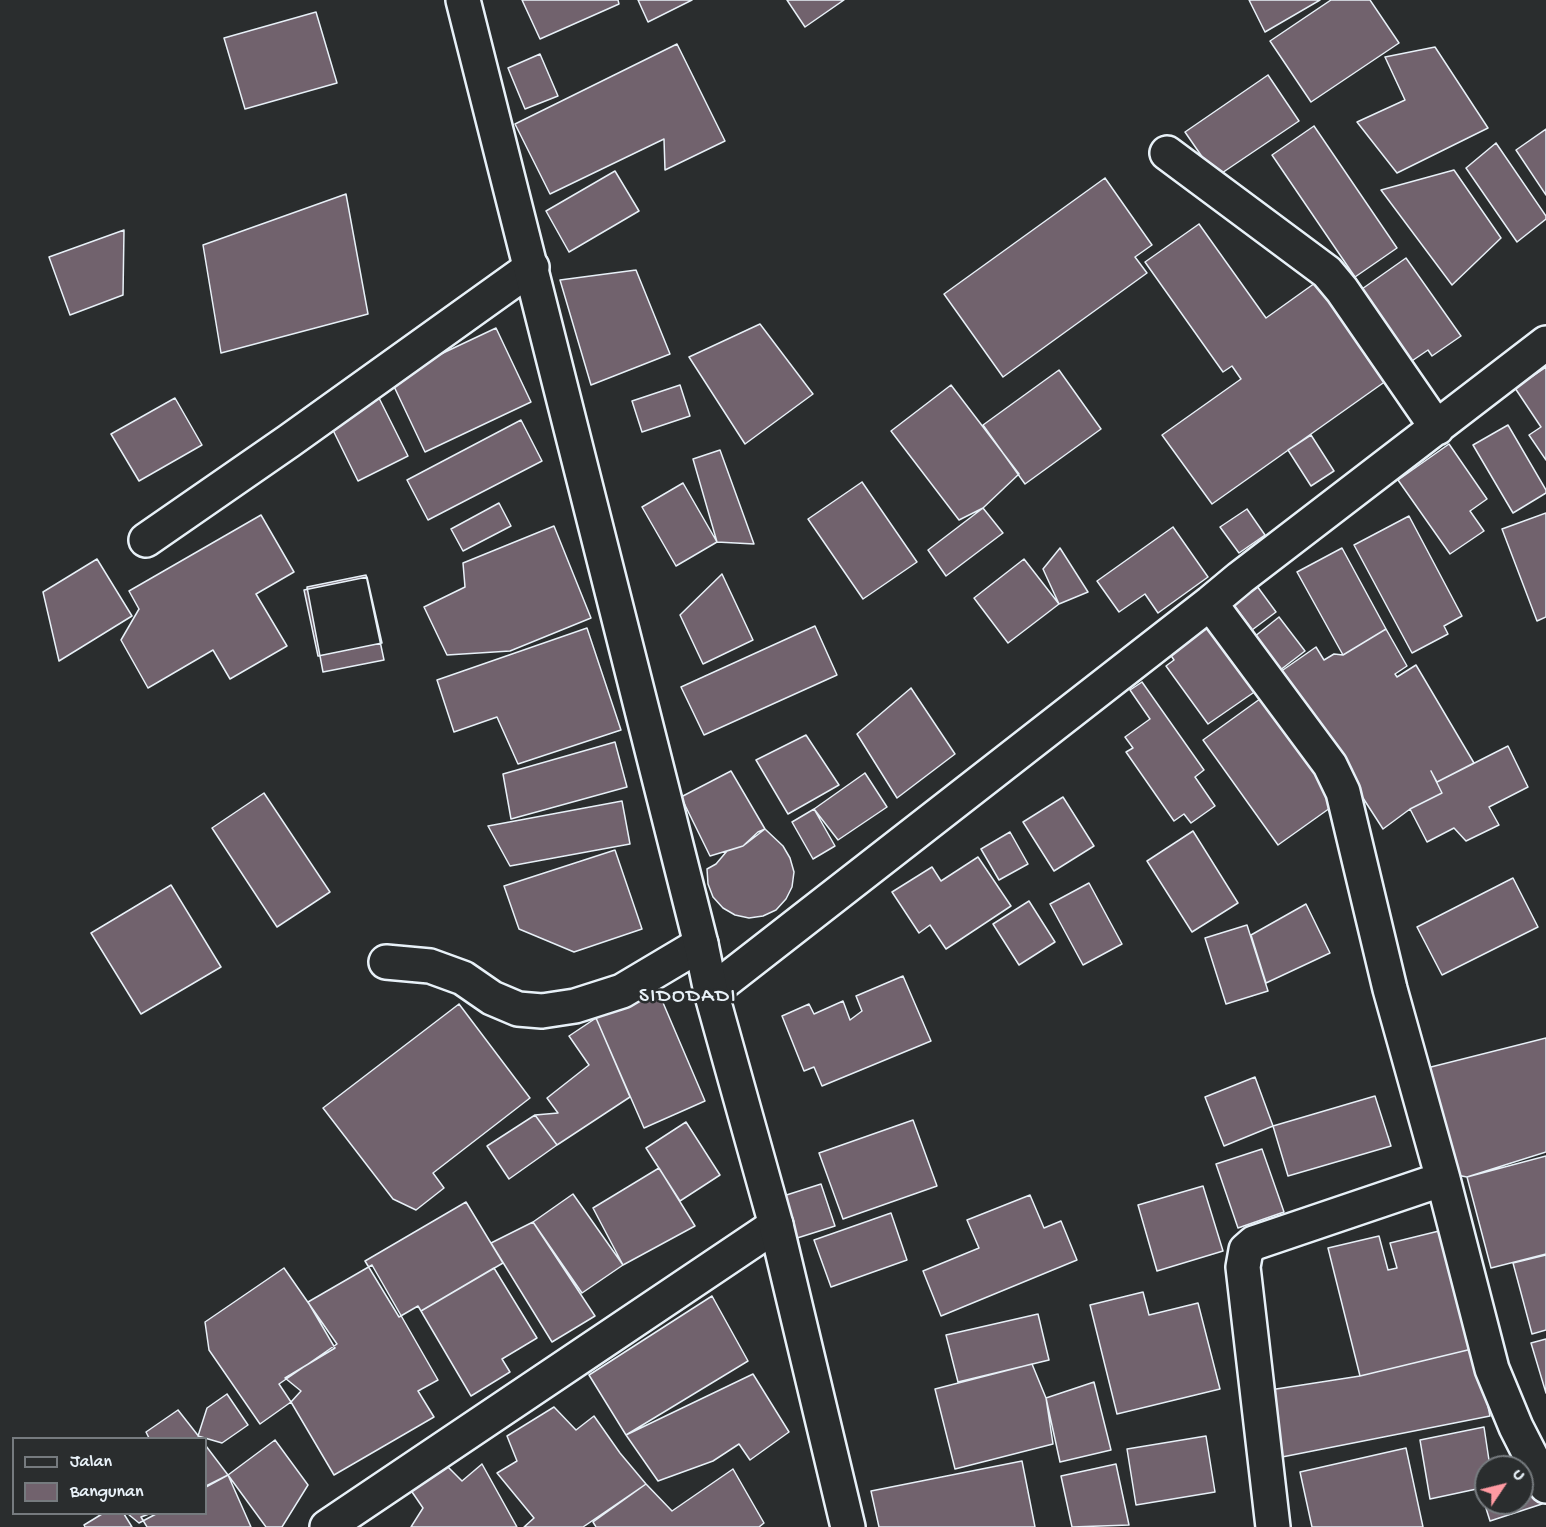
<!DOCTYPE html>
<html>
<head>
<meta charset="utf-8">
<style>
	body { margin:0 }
	#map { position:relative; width:1546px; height:1527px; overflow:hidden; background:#2a2d2e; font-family:"Gochi Hand",sans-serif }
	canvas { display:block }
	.legend { position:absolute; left:12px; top:1437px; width:195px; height:78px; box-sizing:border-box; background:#2a2d2e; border:2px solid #767b7f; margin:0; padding:8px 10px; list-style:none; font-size:18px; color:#e8f1f8 }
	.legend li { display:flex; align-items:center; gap:12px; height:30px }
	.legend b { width:30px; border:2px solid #767b7f }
	.north { position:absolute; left:1474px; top:1455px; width:60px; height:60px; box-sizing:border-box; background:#2a2d2e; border:2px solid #767b7f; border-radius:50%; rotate:55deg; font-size:16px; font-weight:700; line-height:24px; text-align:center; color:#e8f1f8 }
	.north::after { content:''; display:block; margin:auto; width:21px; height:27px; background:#ff9aa2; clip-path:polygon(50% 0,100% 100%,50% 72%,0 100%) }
</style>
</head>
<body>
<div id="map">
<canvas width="1546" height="1527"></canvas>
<ul class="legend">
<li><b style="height:8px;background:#2a2d2e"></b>Jalan</li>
<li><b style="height:16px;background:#71626d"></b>Bangunan</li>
</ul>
<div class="north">U</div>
</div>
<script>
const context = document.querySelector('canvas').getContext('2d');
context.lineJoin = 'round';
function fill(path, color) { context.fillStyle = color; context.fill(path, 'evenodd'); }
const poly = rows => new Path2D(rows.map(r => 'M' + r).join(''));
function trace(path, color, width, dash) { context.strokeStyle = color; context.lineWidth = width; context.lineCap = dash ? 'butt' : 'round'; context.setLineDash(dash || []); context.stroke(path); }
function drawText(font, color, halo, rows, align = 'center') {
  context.font = font + ' "Gochi Hand",sans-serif'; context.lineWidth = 5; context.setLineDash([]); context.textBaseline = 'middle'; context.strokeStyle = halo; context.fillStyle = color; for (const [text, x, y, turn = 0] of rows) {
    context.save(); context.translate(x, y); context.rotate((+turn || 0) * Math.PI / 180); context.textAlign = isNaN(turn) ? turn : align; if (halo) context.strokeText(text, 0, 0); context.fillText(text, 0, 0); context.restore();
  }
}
const building = poly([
	[522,0,618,0,619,4,540,39,522,0],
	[638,0,692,0,648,22,638,0],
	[787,0,844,0,805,27,787,0],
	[1249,0,1320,0,1265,32,1249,0],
	[1331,0,1370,0,1399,43,1311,102,1270,41,1331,0],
	[316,12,337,83,245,109,224,38,316,12],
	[677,44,725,141,665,170,664,139,550,194,515,124,677,44],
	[1435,47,1488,128,1397,173,1357,122,1405,100,1385,57,1435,47],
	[540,54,558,96,525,109,508,68,540,54],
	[1268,75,1299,121,1216,177,1185,132,1268,75],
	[1314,126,1397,248,1355,277,1272,155,1314,126],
	[1546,129,1546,195,1516,150,1546,129],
	[1496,143,1546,216,1546,219,1517,242,1466,168,1496,143],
	[1454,170,1501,238,1452,285,1381,190,1454,170],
	[615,171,639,211,569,252,546,211,615,171],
	[1105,178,1152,245,1135,257,1147,273,1003,377,944,294,1105,178],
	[346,194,368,314,221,353,203,245,346,194],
	[1199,224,1266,318,1322,278,1393,376,1212,504,1162,435,1241,379,1232,366,1223,372,1145,262,1199,224],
	[124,230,123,295,70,315,49,257,124,230],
	[1406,258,1461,336,1432,356,1428,350,1403,367,1352,296,1406,258],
	[636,270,670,354,591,385,560,280,636,270],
	[760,324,813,394,745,444,689,357,760,324],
	[496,328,531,402,425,452,390,378,496,328],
	[1546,367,1546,460,1529,435,1541,427,1515,388,1546,367],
	[1059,370,1101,429,1025,484,983,425,1059,370],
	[680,385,690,416,642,432,632,401,680,385],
	[951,385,1019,474,983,508,959,520,891,431,951,385],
	[378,396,408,456,358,481,328,420,378,396],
	[175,398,202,445,139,481,111,434,175,398],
	[521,420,542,461,428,520,407,480,521,420],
	[1508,425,1546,490,1546,493,1513,513,1473,445,1508,425],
	[1311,435,1334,471,1311,486,1288,450,1311,435],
	[1449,444,1487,499,1470,511,1484,531,1450,554,1398,480,1449,444],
	[720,450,754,544,717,542,693,459,720,450],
	[862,482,917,562,863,599,808,519,862,482],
	[683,483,717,542,676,566,642,507,683,483],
	[499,503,511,526,463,551,451,529,499,503],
	[983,508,1003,533,946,576,928,550,983,508],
	[1247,509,1265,535,1239,553,1220,527,1247,509],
	[1546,513,1546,617,1537,621,1502,529,1546,513],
	[261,515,294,572,256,594,287,646,230,679,213,650,148,688,121,640,139,609,129,591,261,515],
	[1409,516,1462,616,1444,626,1448,634,1412,653,1354,545,1409,516],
	[554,526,591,618,510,651,447,655,424,607,465,587,463,563,554,526],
	[1173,527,1208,577,1158,613,1145,594,1119,612,1097,581,1173,527],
	[1060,548,1088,592,1059,604,1043,569,1060,548],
	[1342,548,1386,629,1343,655,1297,572,1342,548],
	[97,559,132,616,59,661,43,592,97,559],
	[1024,559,1059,604,1008,643,974,598,1024,559],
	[722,574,753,640,703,664,680,615,722,574],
	[366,575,384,660,323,672,307,587,366,575],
	[367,577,382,643,318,656,304,590,367,577],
	[1254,582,1276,612,1252,630,1230,600,1254,582],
	[1216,614,1266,684,1208,724,1166,666,1174,660,1166,648,1216,614],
	[1279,617,1305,651,1279,671,1254,637,1279,617],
	[815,626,837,675,704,735,681,687,815,626],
	[587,628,621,730,518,764,497,717,454,732,437,680,587,628],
	[1386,629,1407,666,1395,674,1397,677,1416,665,1474,763,1437,782,1431,771,1442,793,1410,809,1383,829,1363,798,1270,679,1316,647,1324,660,1334,654,1343,655,1386,629],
	[1142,682,1204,770,1195,777,1215,806,1191,823,1184,814,1174,821,1126,752,1133,748,1125,737,1150,719,1130,690,1142,682],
	[911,688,955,754,897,798,857,734,911,688],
	[1271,691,1337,803,1278,845,1203,740,1271,691],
	[806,735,839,785,788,814,756,760,806,735],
	[615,742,627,787,511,819,503,774,615,742],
	[1508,746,1528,787,1489,807,1499,825,1466,841,1454,828,1427,842,1410,809,1442,793,1431,771,1437,782,1508,746],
	[731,771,765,829,743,846,710,856,681,797,731,771],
	[865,773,887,807,838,840,814,809,865,773],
	[264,793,330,892,277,927,212,828,264,793],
	[1063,797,1094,846,1054,871,1023,822,1063,797],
	[622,801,630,844,510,866,488,826,622,801],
	[814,809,835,846,813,859,792,822,814,809],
	[765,829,783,846,790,858,794,872,792,887,786,899,776,910,763,916,749,918,735,915,723,908,713,897,708,884,707,869,716,864,727,851,743,846,758,832,765,829],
	[1193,831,1238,903,1192,932,1147,861,1193,831],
	[1010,832,1028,864,999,880,981,849,1010,832],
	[615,850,642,929,574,952,519,929,504,886,615,850],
	[978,857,1011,906,946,949,930,925,919,933,892,892,932,867,941,881,978,857],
	[1513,878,1538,927,1442,975,1417,927,1513,878],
	[1089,883,1122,944,1083,965,1050,904,1089,883],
	[171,885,221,967,141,1014,91,933,171,885],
	[1029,901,1055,942,1019,965,993,924,1029,901],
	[1306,904,1330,953,1266,983,1251,935,1306,904],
	[1247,925,1268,991,1226,1004,1205,938,1247,925],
	[903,976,931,1041,822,1086,814,1067,804,1071,782,1016,809,1004,814,1014,843,1001,850,1020,862,1011,856,996,903,976],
	[658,991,705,1101,644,1128,596,1018,658,991],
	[459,1004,530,1098,433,1173,444,1188,416,1210,393,1199,323,1108,459,1004],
	[596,1018,630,1097,557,1145,535,1115,558,1113,547,1098,589,1065,569,1036,596,1018],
	[1546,1038,1546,1152,1467,1177,1451,1174,1423,1069,1546,1038],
	[1255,1077,1273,1126,1224,1146,1205,1097,1255,1077],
	[1375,1096,1391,1146,1288,1176,1273,1126,1375,1096],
	[535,1115,557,1145,509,1179,487,1146,535,1115],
	[913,1120,937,1186,843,1219,819,1153,913,1120],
	[686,1122,720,1175,680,1201,646,1148,686,1122],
	[1262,1149,1284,1212,1238,1228,1216,1164,1262,1149],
	[1546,1156,1546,1254,1491,1268,1467,1177,1546,1156],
	[659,1168,695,1226,623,1265,593,1208,659,1168],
	[821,1184,835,1226,791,1240,777,1198,821,1184],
	[1203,1186,1223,1251,1157,1271,1138,1205,1203,1186],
	[573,1194,623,1265,582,1293,533,1222,573,1194],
	[1030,1195,1044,1228,1061,1221,1077,1260,941,1316,923,1271,979,1248,967,1220,1030,1195],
	[466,1202,503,1263,421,1311,418,1306,399,1317,365,1261,466,1202],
	[891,1213,907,1260,831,1287,814,1240,891,1213],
	[533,1222,595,1316,552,1342,491,1243,533,1222],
	[1439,1231,1444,1253,1453,1251,1476,1348,1360,1376,1328,1248,1379,1236,1388,1270,1397,1268,1390,1243,1439,1231],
	[1546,1255,1546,1330,1532,1334,1513,1263,1546,1255],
	[372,1265,438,1380,418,1391,434,1417,334,1475,291,1402,301,1391,285,1378,335,1348,308,1302,372,1265],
	[284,1268,337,1344,279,1384,291,1402,260,1424,209,1350,205,1322,284,1268],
	[494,1268,537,1338,502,1359,510,1372,471,1396,421,1311,494,1268],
	[1143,1292,1149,1315,1198,1303,1220,1389,1117,1414,1090,1305,1143,1292],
	[712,1296,748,1361,626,1435,589,1375,712,1296],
	[1038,1314,1049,1360,958,1382,946,1335,1038,1314],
	[1546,1339,1546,1393,1531,1343,1546,1339],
	[1476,1348,1490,1416,1277,1458,1263,1391,1360,1376,1476,1348],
	[1032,1364,1046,1398,1053,1444,955,1469,935,1389,1032,1364],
	[753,1374,789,1432,750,1460,739,1444,713,1461,658,1481,626,1435,753,1374],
	[1094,1382,1111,1450,1060,1462,1046,1398,1094,1382],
	[227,1394,248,1425,222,1443,198,1436,207,1408,227,1394],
	[554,1407,576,1430,594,1416,620,1453,646,1484,583,1527,524,1527,534,1518,497,1473,517,1461,507,1436,554,1407],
	[178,1410,200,1438,149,1438,146,1432,178,1410],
	[1484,1427,1490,1467,1486,1467,1486,1487,1430,1499,1420,1440,1484,1427],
	[1206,1436,1215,1492,1136,1505,1127,1449,1206,1436],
	[275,1440,308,1485,282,1527,266,1527,228,1475,275,1440],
	[206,1446,228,1475,206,1487,206,1446],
	[1406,1448,1423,1527,1312,1527,1300,1472,1406,1448],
	[1022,1461,1035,1527,879,1527,871,1491,1022,1461],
	[482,1464,517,1527,411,1527,423,1508,410,1489,447,1466,462,1481,482,1464],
	[1116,1464,1129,1525,1072,1527,1061,1476,1116,1464],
	[733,1469,764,1523,759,1527,596,1527,593,1522,646,1484,672,1511,733,1469],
	[1532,1472,1542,1504,1490,1521,1480,1489,1486,1487,1486,1503,1522,1503,1522,1476,1532,1472],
	[228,1475,251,1527,147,1527,141,1517,149,1514,206,1514,206,1486,228,1475],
	[102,1514,124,1514,132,1527,85,1527,84,1525,102,1514],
	[128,1514,156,1514,139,1523,128,1514]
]);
fill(building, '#71626d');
trace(building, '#e8f1f8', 1.5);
const street = poly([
	[1167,153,1327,272,1342,290,1437,428],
	[146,540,289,441,532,267],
	[1210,603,1330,765,1343,792,1390,989,1443,1179,1492,1369,1516,1427,1546,1486],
	[386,962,430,966,463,978,492,998,518,1009,542,1011,575,1006,622,991,701,944],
	[711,992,1210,603,1240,578,1546,343],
	[327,1527,776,1225],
	[1273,1527,1243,1267,1246,1250,1254,1243,1443,1179]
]);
const secondary = poly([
	[463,0,701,944,711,992,776,1225,848,1527]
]);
trace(street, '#e8f1f8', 38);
trace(secondary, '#e8f1f8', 38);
trace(street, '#2a2d2e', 33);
trace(secondary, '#2a2d2e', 33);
context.letterSpacing = '1.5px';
drawText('21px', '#e8f1f8', '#2a2d2e', [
	["SIDODADI",688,998]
]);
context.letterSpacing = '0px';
</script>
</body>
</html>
